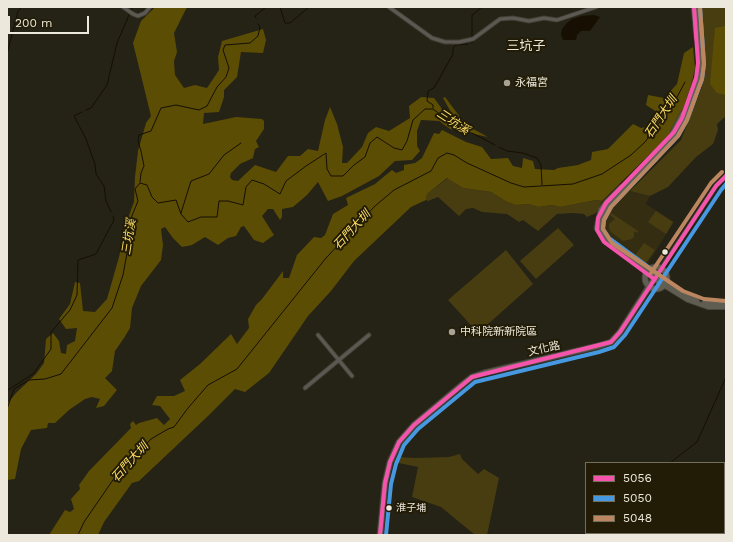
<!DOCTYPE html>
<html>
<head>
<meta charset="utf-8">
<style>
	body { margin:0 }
	#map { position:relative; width:733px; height:542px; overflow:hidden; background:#252216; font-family:"Work Sans",sans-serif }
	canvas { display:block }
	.frame { position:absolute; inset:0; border:8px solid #ece8db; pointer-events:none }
	.legend { position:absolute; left:585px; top:462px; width:140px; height:72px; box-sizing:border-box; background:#221c07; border:1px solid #736e5c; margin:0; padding:5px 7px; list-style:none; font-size:12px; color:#ece8db }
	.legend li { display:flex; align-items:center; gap:8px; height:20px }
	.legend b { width:20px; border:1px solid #736e5c }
	.scale { position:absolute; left:8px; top:16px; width:81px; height:18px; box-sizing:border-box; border:2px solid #ece8db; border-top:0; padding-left:5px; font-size:12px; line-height:14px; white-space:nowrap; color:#ece8db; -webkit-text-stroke:3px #221c07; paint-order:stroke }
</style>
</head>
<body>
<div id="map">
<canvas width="733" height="542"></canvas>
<div class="frame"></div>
<ul class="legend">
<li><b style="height:5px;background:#f653ac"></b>5056</li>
<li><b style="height:5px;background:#4699e1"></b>5050</li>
<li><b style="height:5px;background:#bb8660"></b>5048</li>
</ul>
<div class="scale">200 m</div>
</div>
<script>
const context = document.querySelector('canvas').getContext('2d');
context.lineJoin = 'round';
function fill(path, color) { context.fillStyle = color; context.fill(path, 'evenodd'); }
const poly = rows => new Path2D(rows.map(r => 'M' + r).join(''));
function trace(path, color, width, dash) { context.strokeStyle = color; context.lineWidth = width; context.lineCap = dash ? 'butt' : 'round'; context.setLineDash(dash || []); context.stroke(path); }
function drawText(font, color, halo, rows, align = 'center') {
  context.font = font + ' "Work Sans","Noto Sans TC",sans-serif'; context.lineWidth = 4; context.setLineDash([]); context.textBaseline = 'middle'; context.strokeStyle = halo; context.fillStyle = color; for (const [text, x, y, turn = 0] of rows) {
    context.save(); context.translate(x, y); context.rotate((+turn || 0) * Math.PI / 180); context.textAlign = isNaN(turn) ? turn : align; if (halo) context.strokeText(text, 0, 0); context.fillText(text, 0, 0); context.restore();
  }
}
fill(poly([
	[630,191,650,196,646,204,674,222,646,266,607,240,602,230,604,215,623,195]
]), '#342d12');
fill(poly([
	[699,7,726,7,726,116,717,124,718,130,713,144,696,157,668,187,650,196,630,191,681,140,702,87,704,66,703,34],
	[448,178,463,188,491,192,507,202,516,205,529,204,538,207,552,205,560,207,596,200,602,201,596,213,587,217,584,214,573,213,557,214,538,231,523,220,519,222,507,214,482,212,473,208,466,209,459,216,438,197,428,201,426,200,427,194],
	[656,211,673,222,666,234,648,222],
	[611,213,638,231,637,233,634,231,634,236,632,239,623,241,611,232,609,228,609,224,615,219,610,215],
	[558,228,574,245,536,279,520,261],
	[644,243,655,250,645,264,634,257],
	[506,250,533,284,478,333,448,300],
	[460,454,462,459,478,474,484,469,499,478,487,535,475,535,441,507,412,497,418,467,394,462,397,457,415,458,449,457]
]), '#483d11');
fill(poly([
	[155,7,187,7,174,33,177,52,174,61,175,75,184,88,195,85,207,88,219,70,218,57,222,41,263,29,266,40,263,53,241,52,237,77,224,90,224,97,219,112,204,113,203,124,236,117,262,119,264,121,264,129,256,141,259,147,255,149,253,158,240,164,231,173,230,177,232,180,238,181,255,165,276,172,288,156,300,156,308,149,318,151,325,120,330,107,337,124,343,147,342,163,347,163,362,147,368,133,376,127,389,131,410,118,409,106,421,97,434,98,445,113,456,121,443,98,445,97,466,125,488,137,450,129,439,121,421,120,417,131,417,146,420,151,412,160,395,161,379,176,342,196,328,201,318,182,307,195,293,207,282,209,282,217,280,220,273,209,268,209,262,216,274,235,263,243,254,240,244,226,241,227,236,236,228,238,218,245,205,237,192,245,182,247,173,238,165,227,161,229,163,245,161,260,141,286,132,308,130,328,124,338,115,351,112,371,105,378,117,390,104,406,96,408,100,399,92,397,85,399,69,410,55,423,48,423,47,428,31,430,21,449,15,479,7,480,7,490,7,404,16,393,36,374,44,363,46,339,53,333,59,341,61,353,66,354,67,345,75,341,77,328,66,329,59,319,70,304,75,282,80,283,83,311,95,312,107,299,119,257,128,218,134,202,135,177,138,151,146,123,151,116,133,43,141,21],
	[725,26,726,31,726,95,717,93,710,84,715,28],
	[693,47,695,68,692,82,683,109,672,131,654,150,602,201,596,200,560,207,552,205,538,207,529,204,516,205,507,202,491,192,463,188,447,178,427,194,426,200,411,207,354,261,331,291,308,316,269,373,245,392,235,389,208,416,139,481,132,483,104,522,98,535,49,535,65,510,70,512,74,509,71,499,80,489,79,485,89,471,131,428,130,424,133,421,136,425,139,423,157,418,164,425,170,419,160,406,152,405,157,396,174,396,185,391,180,380,200,364,231,334,237,344,249,328,248,319,256,305,262,299,283,271,283,278,289,278,297,255,314,237,321,238,325,235,333,214,348,205,346,198,375,184,392,170,396,173,404,170,404,165,415,163,422,158,434,133,439,134,442,130,466,142,482,147,491,159,508,158,513,166,522,168,523,158,533,161,535,169,554,170,558,168,578,165,591,160,592,152,608,149,633,124,641,128,646,127,657,112,646,105,648,95,664,98,677,84,684,53]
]), '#5c4d05');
fill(poly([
	[594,15,600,17,590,31,581,31,577,35,576,40,563,40,561,34,562,29,566,24,572,19,582,16]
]), '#160f02');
trace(poly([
	[280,7,285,23,290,23,309,7],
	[131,10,133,7],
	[256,18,255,16,266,7],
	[472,36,472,15,482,7],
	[472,43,473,41],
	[7,54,18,11,22,7],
	[433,108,433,105,427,101,428,91,434,88,453,54,453,48,456,45,468,44],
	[86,110,91,108,107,85,117,43,129,15],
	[82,112,74,116,86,139,95,164,96,174,104,186,106,201,111,212],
	[499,147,507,151,523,153,537,158,541,165,542,185],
	[140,182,141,173,144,166,141,151,138,141,139,135,151,131,161,108,176,105,199,110,207,106,217,87,226,77,229,68,223,50,225,45,250,43,258,36,260,27,258,24],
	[181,213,191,181,209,174,224,155,241,143],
	[8,390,33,374,51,349,51,332,70,310,77,295,78,260,96,254,114,220,113,216],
	[7,409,14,389,29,380,45,379,61,374,112,308,123,275,129,242,131,218,138,201,135,189,140,183,147,185,152,197,158,203,176,200,181,214,188,222,201,217,217,217,219,201,228,201,243,205,246,187,252,180,264,184,280,194,286,181,306,166,326,153,327,169,331,176,343,176,354,165,365,157,370,143,377,137,394,148,402,150,407,141,413,120,425,109,433,109,460,129,474,134,495,145],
	[670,463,697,442,726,377],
	[78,535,84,522,115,477,151,439,168,429,174,427,188,408,208,385,237,369,326,258,375,206,394,190,431,171,438,158,447,153,454,155,467,163,511,183,524,187,573,184,602,174,631,155,645,142,675,101,685,82],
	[595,535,597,533]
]), '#160f02', 1);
const street = poly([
	[123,7,133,14,138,16,145,13,150,7],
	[389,7,432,38,445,42,459,42,473,39,500,19,513,18,529,21,544,18,557,20,596,7],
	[656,276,716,186,726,176],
	[318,335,352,376],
	[305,388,369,335]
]);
const secondary = poly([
	[656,276,665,283,697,301],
	[654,279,688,300,708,307,726,307],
	[704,303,726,303]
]);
const primary = poly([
	[694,7,697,38],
	[673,133,683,114],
	[597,228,601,210,606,203,621,188],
	'645 278a11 11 0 1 1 22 0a11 11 0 1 1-22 0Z',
	[380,535,385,483,390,462,399,442,414,425,463,384,472,377,484,373,598,346,611,342,620,332,654,279,656,276,606,241,600,231,601,227,603,212,609,205,672,140,682,126,698,82,700,69,700,29,698,7]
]);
trace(street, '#423f36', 5);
trace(secondary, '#423f36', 6);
trace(primary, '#423f36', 7);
trace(street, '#5b5951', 3);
trace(secondary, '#5f5c51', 4.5);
trace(primary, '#625f52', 5);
trace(poly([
	[654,279,604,242,597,230,598,218,606,203,674,132,682,118,696,78,698,63,694,7],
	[380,535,385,483,390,462,399,442,414,425,472,377,611,342,620,332,716,186,726,176]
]), '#f653ac', 4);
trace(poly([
	[658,274,609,238,603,229,604,220,611,207,678,136,687,120,702,79,704,64,700,7],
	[386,535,391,484,396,464,404,445,418,429,475,382,599,352,614,347,625,335,721,190,726,184]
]), '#4699e1', 4);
trace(poly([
	[700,7,704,64,702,79,687,120,678,136,611,207,604,220,603,229,612,243,683,291,704,299,726,301],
	[651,273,711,183,722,172]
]), '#bb8660', 4);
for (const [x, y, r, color] of [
	[507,83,4,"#a6a396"],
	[665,252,3.5,"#ece8db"],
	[452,332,4,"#a6a396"],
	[389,508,3.5,"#ece8db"]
]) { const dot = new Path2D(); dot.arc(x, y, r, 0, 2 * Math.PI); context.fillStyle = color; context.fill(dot); trace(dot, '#221c07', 1.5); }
drawText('10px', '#ece8db', '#221c07', [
	["淮子埔",396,508]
], 'left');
drawText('11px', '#ece8db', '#221c07', [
	["永福宮",515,83],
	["中科院新新院區",460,332]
], 'left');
drawText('11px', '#ece8db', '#221c07', [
	["文化路",544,349,-13]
]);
drawText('italic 12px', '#fdde63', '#221c07', [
	["石門大圳",661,117,-56],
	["三坑溪",453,122,33],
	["石門大圳",352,230,-47],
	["三坑溪",129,237,-81],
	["石門大圳",130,462,-48]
]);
drawText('13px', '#ece8db', '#221c07', [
	["三坑子",526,46]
]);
</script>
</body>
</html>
